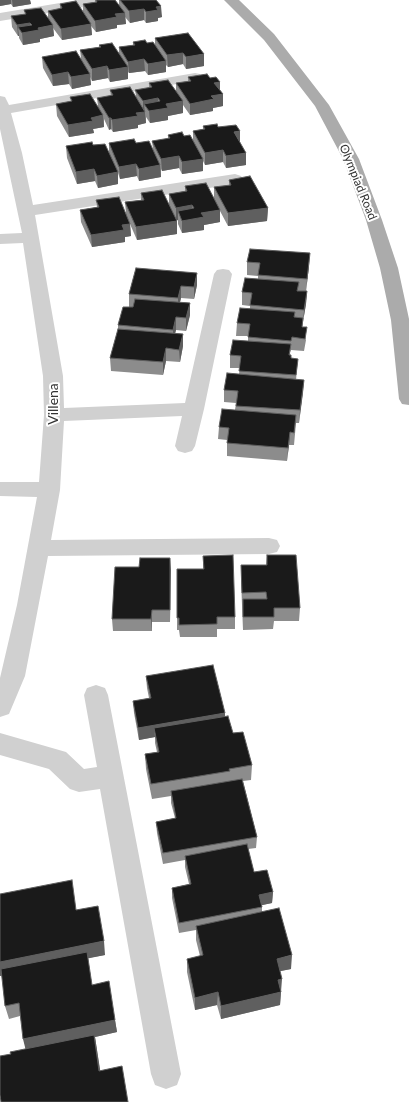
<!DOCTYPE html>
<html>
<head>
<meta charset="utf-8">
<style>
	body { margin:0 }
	canvas { display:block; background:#fff }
</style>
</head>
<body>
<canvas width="409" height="1102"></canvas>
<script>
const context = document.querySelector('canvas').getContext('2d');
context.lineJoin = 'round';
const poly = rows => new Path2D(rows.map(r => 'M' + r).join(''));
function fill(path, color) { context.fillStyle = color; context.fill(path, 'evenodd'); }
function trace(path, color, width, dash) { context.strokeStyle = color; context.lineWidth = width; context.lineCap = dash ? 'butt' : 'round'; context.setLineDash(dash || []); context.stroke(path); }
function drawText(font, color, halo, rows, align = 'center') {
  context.font = font + ' Lato,sans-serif'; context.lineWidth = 4; context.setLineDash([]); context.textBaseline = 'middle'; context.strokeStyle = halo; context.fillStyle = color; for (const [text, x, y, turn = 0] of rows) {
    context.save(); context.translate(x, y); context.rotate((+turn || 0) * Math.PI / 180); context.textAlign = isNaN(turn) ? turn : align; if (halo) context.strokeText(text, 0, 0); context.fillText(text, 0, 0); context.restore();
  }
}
fill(poly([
	[78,0,109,0,107,3,102,4,0,21,0,13,78,0],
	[195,73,200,74,202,77,200,80,11,113,22,153,33,205,235,174,241,176,243,179,241,182,235,184,35,215,63,376,64,408,185,403,214,274,217,270,223,269,229,270,232,274,204,409,195,446,192,451,185,453,178,451,175,446,182,416,64,421,60,490,51,540,269,538,277,540,280,546,277,552,269,554,48,556,25,676,9,714,0,717,0,678,17,605,37,497,0,496,0,482,39,482,44,415,43,376,23,243,0,244,0,234,22,233,0,129,0,96,5,97,9,105,195,73],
	[96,685,105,688,108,695,181,1074,177,1085,166,1089,155,1085,151,1074,100,789,79,792,70,789,49,769,0,755,0,733,66,752,84,769,97,767,84,695,87,688,96,685]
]), '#d0d0d0');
fill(poly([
	[224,0,239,0,274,34,329,105,359,159,382,220,398,268,409,319,409,405,402,404,399,399,391,320,380,268,366,220,343,159,315,106,264,40,224,0]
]), '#ababab');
fill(poly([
	[0,0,30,0,31,4,13,7,11,4,0,6],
	[95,0,115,0,119,5,119,0,156,0,162,17,158,18,158,21,146,23,144,20,130,23,125,17,126,24,117,25,117,28,96,32,91,26,92,35,62,40,53,28,54,36,40,39,40,42,23,45,19,38,19,36,18,36,12,27,11,16,25,14,24,10,48,19,48,11,60,9,60,4,83,12,83,4,95,2],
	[188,33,204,66,186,69,183,64,168,67,166,65,166,72,148,75,145,71,129,73,128,72,128,79,110,82,108,78,92,81,90,77,91,85,72,89,69,84,53,86,43,68,42,57,81,58,80,50,99,47,99,45,119,54,119,47,133,45,133,42,147,43,155,45,155,38],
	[188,77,210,78,220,82,220,90,223,94,223,106,213,108,213,111,190,115,183,105,183,113,168,116,168,120,150,123,146,117,146,123,138,125,138,128,113,132,111,129,109,130,104,119,104,127,93,129,94,133,69,137,57,116,56,104,71,101,70,97,98,106,97,98,111,96,110,90,136,96,135,90,149,88,149,83,176,91,176,83,188,81],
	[203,126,218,127,240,142,246,165,226,168,223,162,205,165,203,161,203,171,182,174,179,168,162,171,161,169,161,177,139,181,137,176,120,179,118,173,118,184,98,188,95,181,77,184,67,158,66,146,93,145,109,154,109,143,136,143,153,149,152,141,168,139,168,135,184,136,193,141,193,131,203,129],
	[229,180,268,208,267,221,228,226,220,211,220,222,204,225,204,230,182,233,178,224,178,220,176,220,177,234,137,240,130,224,131,236,125,237,125,242,92,247,81,222,80,210,97,207,96,200,126,213,125,202,141,200,141,193,169,205,169,194,185,191,185,186,214,199,214,187,229,185],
	[247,262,309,266,306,291,307,291,306,304,302,327,306,340,304,351,291,350,290,353,291,358,298,359,296,380,304,380,299,423,296,423,294,445,289,445,287,461,227,456,227,440,218,439,219,427,235,410,236,403,224,402,224,390,239,374,240,368,230,368,230,355,248,341,248,336,236,336,237,323,250,308,250,306,242,305,242,292,258,279,258,276,247,275],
	[136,268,197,285,194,299,181,298,180,302,190,303,190,315,186,331,176,330,175,333,183,334,183,346,180,362,166,361,163,375,111,371,110,358,118,329,118,325,133,307,129,307,129,294],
	[267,555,300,608,299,621,274,621,273,629,243,630,242,605,241,578,241,565,266,565],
	[203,556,235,617,235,629,217,629,217,637,180,637,179,630,177,630,177,618,203,569],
	[170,558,170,622,152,622,152,631,113,631,112,619,139,567],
	[146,676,225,716,233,733,252,765,251,780,243,781,257,837,256,848,248,849,254,872,273,892,272,903,262,905,262,912,291,969,280,971,281,992,280,1005,221,1019,217,1005,195,1010,187,972,187,959,200,956,196,940,196,930,179,933,172,898,172,888,189,884,185,867,185,860,163,864,157,833,156,822,175,818,171,803,171,796,152,799,146,769,145,754,157,752,155,743,155,737,139,740,134,713,133,701,149,698,147,688],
	[0,894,77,910,105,955,88,958,92,985,115,1020,117,1032,95,1037,100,1071,128,1102,11,1054,26,1049,20,1016,9,1019,5,1006,2,975,0,976]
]), '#8c8c8c');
fill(poly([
	[0,0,11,0,11,4,0,6],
	[12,0,30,0,31,4,13,7],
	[161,6,162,17,158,18,158,21,146,23,146,12,156,7],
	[144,9,144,20,130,23,129,11],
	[125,13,126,24,117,25,117,28,96,32,95,21,115,14],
	[30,23,31,32,38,28,53,25,54,36,40,39,40,42,23,45,22,33,18,27,19,36,18,36,17,25],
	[91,24,92,35,62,40,61,29],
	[183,53,183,64,168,67,167,55],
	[204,54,204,66,186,69,186,57],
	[144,59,145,71,129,73,128,62],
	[166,61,166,72,148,75,148,64],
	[107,66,108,78,92,81,92,69],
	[128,67,128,79,110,82,109,70],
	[68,72,69,84,53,86,52,75],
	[90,74,91,85,72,89,71,77],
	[220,82,220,93,214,83],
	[223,94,223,106,213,108,213,111,190,115,190,104,211,96],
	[158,98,158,110,166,104,183,101,183,113,168,116,168,120,150,123,149,111,144,104,146,123,138,125,138,128,113,132,112,120,136,113,143,112,143,101],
	[103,115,104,127,93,129,94,133,69,137,68,125,91,118],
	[109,118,111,118,111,129,109,130],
	[240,131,240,143,234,132],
	[223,150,223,162,205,165,205,153],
	[246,153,246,165,226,168,226,156],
	[179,156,179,168,162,171,161,159],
	[203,159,203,171,182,174,182,162],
	[136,164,137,176,120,179,119,167],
	[160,165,161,177,139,181,139,169],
	[94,169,95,181,77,184,76,172],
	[118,172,118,184,98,188,97,176],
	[192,205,193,217,178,211,178,220,176,220,176,208],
	[268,208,267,221,228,226,228,213],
	[220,210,220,222,204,225,204,230,182,233,182,221,201,213],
	[177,221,177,234,137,240,136,227],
	[130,224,131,236,125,237,125,242,92,247,91,235,122,225],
	[310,253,309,266,306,292,307,279],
	[197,273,197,285,194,299,194,287],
	[181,286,181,298,178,310,178,298],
	[307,291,306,304,303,322,304,310],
	[190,303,190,315,186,331,186,318],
	[176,317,176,330,173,342,173,330],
	[183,334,183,346,180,362,179,350],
	[166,348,166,361,163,375,163,362],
	[304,380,303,393,299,423,300,410],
	[290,432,289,445,287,461,288,448],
	[170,558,171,570,170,622],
	[152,610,152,631,151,619],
	[225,713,225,725,154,728,155,737,139,740,138,728],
	[273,892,272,903,258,906,259,895],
	[104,941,105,955,0,976,0,962],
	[292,955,291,969,276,972,277,959],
	[282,979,281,992,278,980],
	[218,992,217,1005,195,1010,195,998],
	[281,992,280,1005,221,1019,221,1006],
	[115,1020,117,1032,95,1037,102,1082,26,1051,23,1039]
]), '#5f5f5f');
const building = poly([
	[96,0,115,0,125,13,115,14,117,17,95,21,83,4,97,2,96,0],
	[120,0,156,0,161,6,156,7,158,10,146,12,144,9,129,11,120,0],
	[76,1,91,24,61,29,48,11,62,8,60,4,76,1],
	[41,8,53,25,38,28,39,30,22,33,18,27,32,25,30,23,17,25,11,16,26,14,24,10,41,8],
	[188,33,204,54,186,57,183,53,167,55,155,38,188,33],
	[145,40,147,43,153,42,166,61,148,64,144,59,128,62,119,47,135,45,133,42,145,40],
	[112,43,128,67,109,70,107,66,92,69,80,50,101,47,99,45,112,43],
	[76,51,90,74,71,77,68,72,52,75,42,57,76,51],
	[207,74,210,78,216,77,220,82,214,83,223,94,211,96,214,99,190,104,176,83,191,81,188,77,207,74],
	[168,80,183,101,166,104,168,108,149,111,144,104,160,101,158,98,143,101,135,90,152,87,149,83,168,80],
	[130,87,145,112,136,113,138,116,112,120,111,118,109,118,97,98,113,95,110,90,130,87],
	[90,94,103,115,91,118,93,121,68,125,56,104,72,101,70,97,90,94],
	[217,124,218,127,236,125,240,131,234,132,246,153,226,156,223,150,205,153,193,131,205,129,203,126,217,124],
	[182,132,184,136,190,135,203,159,182,162,179,156,161,159,152,141,170,138,168,135,182,132],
	[134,139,136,143,149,141,160,165,139,169,136,164,119,167,109,143,134,139],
	[92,142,93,145,105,144,118,172,97,176,94,169,76,172,66,146,92,142],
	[250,176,268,208,228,213,214,187,231,185,229,180,250,176],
	[206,183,220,210,201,213,204,217,182,221,178,211,194,208,192,205,176,208,169,194,187,191,185,186,206,183],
	[162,190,177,221,136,227,125,202,144,200,141,193,162,190],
	[119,197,130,224,122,225,124,230,91,235,80,210,99,207,96,200,119,197],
	[250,249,310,253,307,279,258,275,260,263,247,262,250,249],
	[136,268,197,273,194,287,181,286,178,298,129,294,136,268],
	[245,278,299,282,297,291,307,291,304,310,250,305,252,293,242,292,245,278],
	[135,299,190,303,186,318,176,317,173,330,118,325,123,307,133,307,135,299],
	[240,308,295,312,294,317,303,318,302,327,307,327,305,339,292,337,291,341,248,337,250,324,237,323,240,308],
	[118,329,183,334,179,350,166,348,163,362,110,358,118,329],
	[233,340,291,344,289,355,291,355,291,358,298,359,296,375,239,371,241,356,230,355,233,340],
	[227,373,304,380,300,410,236,406,238,391,224,390,227,373],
	[222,409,296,415,294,433,290,432,288,448,227,443,229,428,219,427,222,409],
	[233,555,235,617,217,617,217,624,179,625,179,618,177,618,177,569,204,569,203,556,233,555],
	[267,555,296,555,300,608,274,608,274,617,243,617,243,599,267,599,266,592,242,593,241,565,267,565,267,555],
	[140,558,170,558,170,610,152,610,151,619,112,619,115,567,139,567,140,558],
	[213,665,225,713,138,728,133,701,151,698,146,676,213,665],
	[228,716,233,733,243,732,252,765,229,769,230,771,151,784,145,754,159,752,154,728,228,716],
	[242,779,257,837,163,853,156,822,176,818,171,791,242,779],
	[247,844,254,872,267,870,273,892,259,895,262,907,179,923,172,888,191,884,185,856,247,844],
	[72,880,76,910,98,906,104,941,0,962,0,894,72,880],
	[279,908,292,955,277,959,282,979,278,980,281,992,221,1006,218,992,195,998,187,959,203,955,196,926,279,908],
	[87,952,92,985,109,981,115,1020,23,1039,19,1003,5,1006,1,969,87,952],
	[94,1035,99,1071,122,1066,128,1102,1,1102,0,1095,0,1056,11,1054,10,1052,94,1035]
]);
fill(building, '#1a1a1a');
trace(building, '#5f5f5f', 1);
drawText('12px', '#333', '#fff', [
	["Olympiad Road",358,182,68]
]);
drawText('14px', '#333', '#fff', [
	["Villena",53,404,-90]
]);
</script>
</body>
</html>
